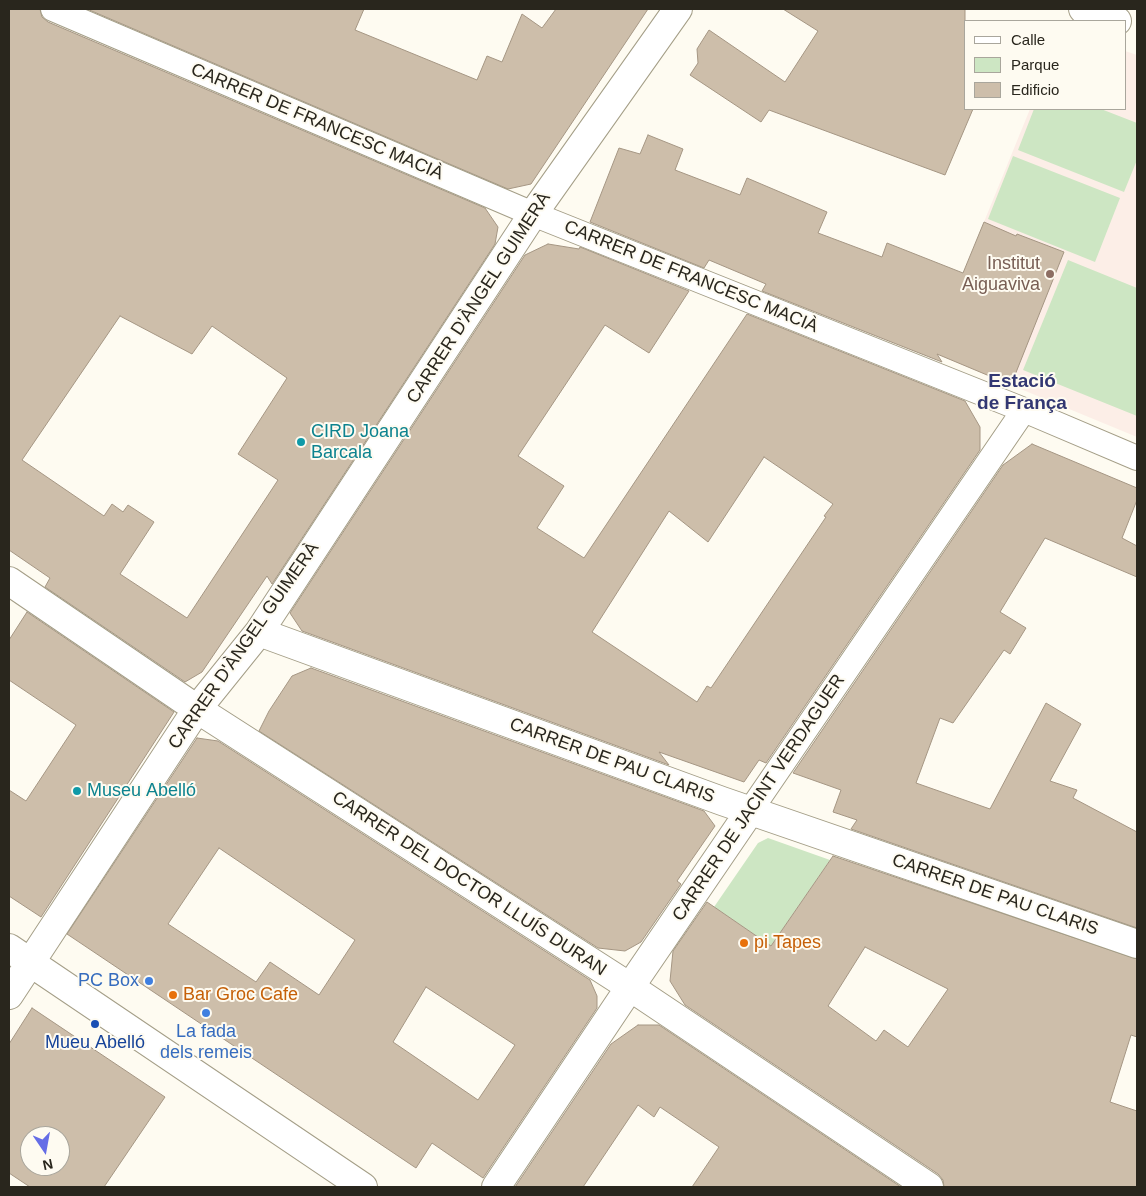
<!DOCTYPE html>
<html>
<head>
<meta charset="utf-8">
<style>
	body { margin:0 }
	#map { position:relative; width:1146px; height:1196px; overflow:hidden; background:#fefbf1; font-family:Arial,sans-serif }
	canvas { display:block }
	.frame { position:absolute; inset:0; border:10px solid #29261d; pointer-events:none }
	.legend { position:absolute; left:964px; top:20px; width:162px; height:90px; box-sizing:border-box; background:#fefbf1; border:1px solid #a9a69c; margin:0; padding:6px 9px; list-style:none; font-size:15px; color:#29261d }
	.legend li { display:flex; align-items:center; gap:10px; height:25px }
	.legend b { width:25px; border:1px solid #a9a69c }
	.north { position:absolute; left:20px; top:1126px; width:50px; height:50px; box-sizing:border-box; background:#fefbf1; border:1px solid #a9a69c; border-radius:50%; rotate:168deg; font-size:14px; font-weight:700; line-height:20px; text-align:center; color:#29261d }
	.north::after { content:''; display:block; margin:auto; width:18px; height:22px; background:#656de6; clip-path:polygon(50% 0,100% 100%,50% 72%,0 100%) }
</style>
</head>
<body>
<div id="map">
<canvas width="1146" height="1196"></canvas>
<div class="frame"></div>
<ul class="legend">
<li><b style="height:6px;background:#fff"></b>Calle</li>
<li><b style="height:14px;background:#cde6c3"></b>Parque</li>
<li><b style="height:14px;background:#cdbeaa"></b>Edificio</li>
</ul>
<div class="north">N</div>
</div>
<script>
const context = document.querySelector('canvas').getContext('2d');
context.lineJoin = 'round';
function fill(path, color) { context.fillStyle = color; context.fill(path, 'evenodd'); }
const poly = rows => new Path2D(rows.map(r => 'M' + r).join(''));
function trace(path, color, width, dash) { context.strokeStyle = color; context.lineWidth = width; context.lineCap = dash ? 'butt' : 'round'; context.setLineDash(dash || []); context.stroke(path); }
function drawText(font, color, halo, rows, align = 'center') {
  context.font = font + ' Arial,sans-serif'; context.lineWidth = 4; context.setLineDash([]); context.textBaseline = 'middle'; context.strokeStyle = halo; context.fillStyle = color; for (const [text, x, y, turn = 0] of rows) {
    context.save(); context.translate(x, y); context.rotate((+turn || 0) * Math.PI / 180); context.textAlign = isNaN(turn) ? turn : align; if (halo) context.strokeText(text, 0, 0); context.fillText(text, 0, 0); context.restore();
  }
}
fill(poly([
	[1125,51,1137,55,1137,437,931,352,1030,109,1125,109]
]), '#fceee7');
fill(poly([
	[1034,109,1101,109,1137,123,1137,160,1124,192,1018,150],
	[1013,156,1120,198,1095,262,988,219],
	[1068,260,1137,288,1137,416,1023,370],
	[768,838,830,860,771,946,714,907,758,843]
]), '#cde6c3');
const building = poly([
	[9,9,40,9,42,17,48,22,485,208,498,227,495,244,272,584,267,576,202,672,185,682,45,587,50,578,9,550,9,9],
	[120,316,192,354,212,326,287,378,238,454,278,480,187,618,120,574,154,522,128,505,123,512,112,504,104,516,22,460,120,316],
	[87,9,364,9,355,30,477,80,487,56,502,62,522,14,542,28,556,9,648,9,531,184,508,189,87,9],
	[783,9,965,9,965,109,973,109,945,175,769,110,761,122,690,75,698,63,697,49,709,30,785,82,818,31,783,9],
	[648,135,683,149,675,170,740,195,747,178,827,212,818,233,882,257,887,243,963,273,984,222,1016,236,1017,234,1064,252,1011,385,937,354,942,362,762,291,766,284,709,260,704,268,590,222,619,148,640,154,648,135],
	[548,244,579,249,580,247,689,291,649,353,605,325,518,456,564,486,537,528,584,558,747,314,965,401,980,427,980,450,766,763,759,760,744,782,659,752,669,765,302,631,290,613,525,255,548,244],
	[764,457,833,504,824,516,826,517,711,688,707,686,697,702,592,632,669,511,708,542,764,457],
	[1032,444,1137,488,1137,500,1122,538,1137,546,1137,577,1045,538,1000,612,1026,628,1010,654,1004,650,953,723,940,718,916,783,990,809,1046,703,1081,724,1050,781,1077,790,1073,798,1137,832,1137,928,851,829,857,820,833,812,841,790,793,773,1003,465,1032,444],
	[27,612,174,712,41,917,9,896,9,790,26,801,76,725,9,680,9,640,27,612],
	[311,668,704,811,715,826,677,881,681,884,641,942,625,951,598,948,259,731,269,711,292,676,311,668],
	[197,738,218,741,590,980,597,996,597,1008,483,1178,432,1143,416,1168,67,934,197,738],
	[219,848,355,940,319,995,270,962,256,982,168,924,219,848],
	[426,987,515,1045,478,1100,393,1042,426,987],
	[833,856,1137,959,1137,1037,1131,1035,1110,1102,1137,1111,1137,1187,944,1187,943,1180,938,1174,685,1005,670,981,673,951,707,902,771,946,833,856],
	[865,947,948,989,908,1047,884,1030,876,1041,828,1006,865,947],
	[32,1008,165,1097,104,1187,30,1187,9,1173,9,1044,32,1008],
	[30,1136,60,1136,60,1166,30,1166,30,1136],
	[638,1025,659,1025,901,1187,692,1187,719,1147,660,1107,654,1117,638,1105,583,1187,515,1187,611,1044,638,1025]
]);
fill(building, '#cdbeaa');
trace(building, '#a59683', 1);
const pedestrian = poly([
	[53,9,533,214,1024,410,1137,458],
	[750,811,1024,410]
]);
const minor = poly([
	[1083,9,1117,21],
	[9,581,197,709,630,987,929,1187],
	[259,632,722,801,1137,944],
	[9,948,363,1187],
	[9,995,197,709,259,632,533,214,678,9],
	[496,1187,630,987,750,811]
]);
trace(pedestrian, '#a49e87', 26);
trace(minor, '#a49e87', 30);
trace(pedestrian, '#fff', 24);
trace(minor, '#fff', 28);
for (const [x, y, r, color] of [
	[1050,274,5,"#8d6e63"],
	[301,442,5,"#0f9aa8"],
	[77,791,5,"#0f9aa8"],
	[744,943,5,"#e8710a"],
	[149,981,5,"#3f7fe0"],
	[173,995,5,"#e8710a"],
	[206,1013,5,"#3f7fe0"],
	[95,1024,5,"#1a4fb4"]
]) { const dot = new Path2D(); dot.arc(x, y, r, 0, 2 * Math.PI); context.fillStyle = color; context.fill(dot); trace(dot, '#fefbf1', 2); }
drawText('18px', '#29261d', '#fefbf1', [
	["CARRER DE FRANCESC MACIÀ",317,122,23],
	["CARRER DE FRANCESC MACIÀ",691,277,22],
	["CARRER D'ÀNGEL GUIMERÀ",479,298,-57],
	["CARRER D'ÀNGEL GUIMERÀ",244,646,-55],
	["CARRER DE PAU CLARIS",612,761,20],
	["CARRER DE JACINT VERDAGUER",759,798,-56],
	["CARRER DEL DOCTOR LLUÍS DURAN",469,884,33],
	["CARRER DE PAU CLARIS",995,895,19]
]);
drawText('18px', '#785e54', '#fefbf1', [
	["Institut",1040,264],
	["Aiguaviva",1040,285]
], 'right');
drawText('18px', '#0d838f', '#fefbf1', [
	["CIRD Joana",311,432],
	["Barcala",311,453],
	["Museu Abelló",87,791]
], 'left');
drawText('18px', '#c56008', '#fefbf1', [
	["pi Tapes",754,943],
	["Bar Groc Cafe",183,995]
], 'left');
drawText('18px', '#366cbe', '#fefbf1', [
	["PC Box",139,981],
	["La fada",206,1032,"center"],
	["dels remeis",206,1053,"center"]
], 'right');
drawText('18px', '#164399', '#fefbf1', [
	["Mueu Abelló",95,1043]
]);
drawText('bold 19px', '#323772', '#fefbf1', [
	["Estació",1022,382],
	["de França",1022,404]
]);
</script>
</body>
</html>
